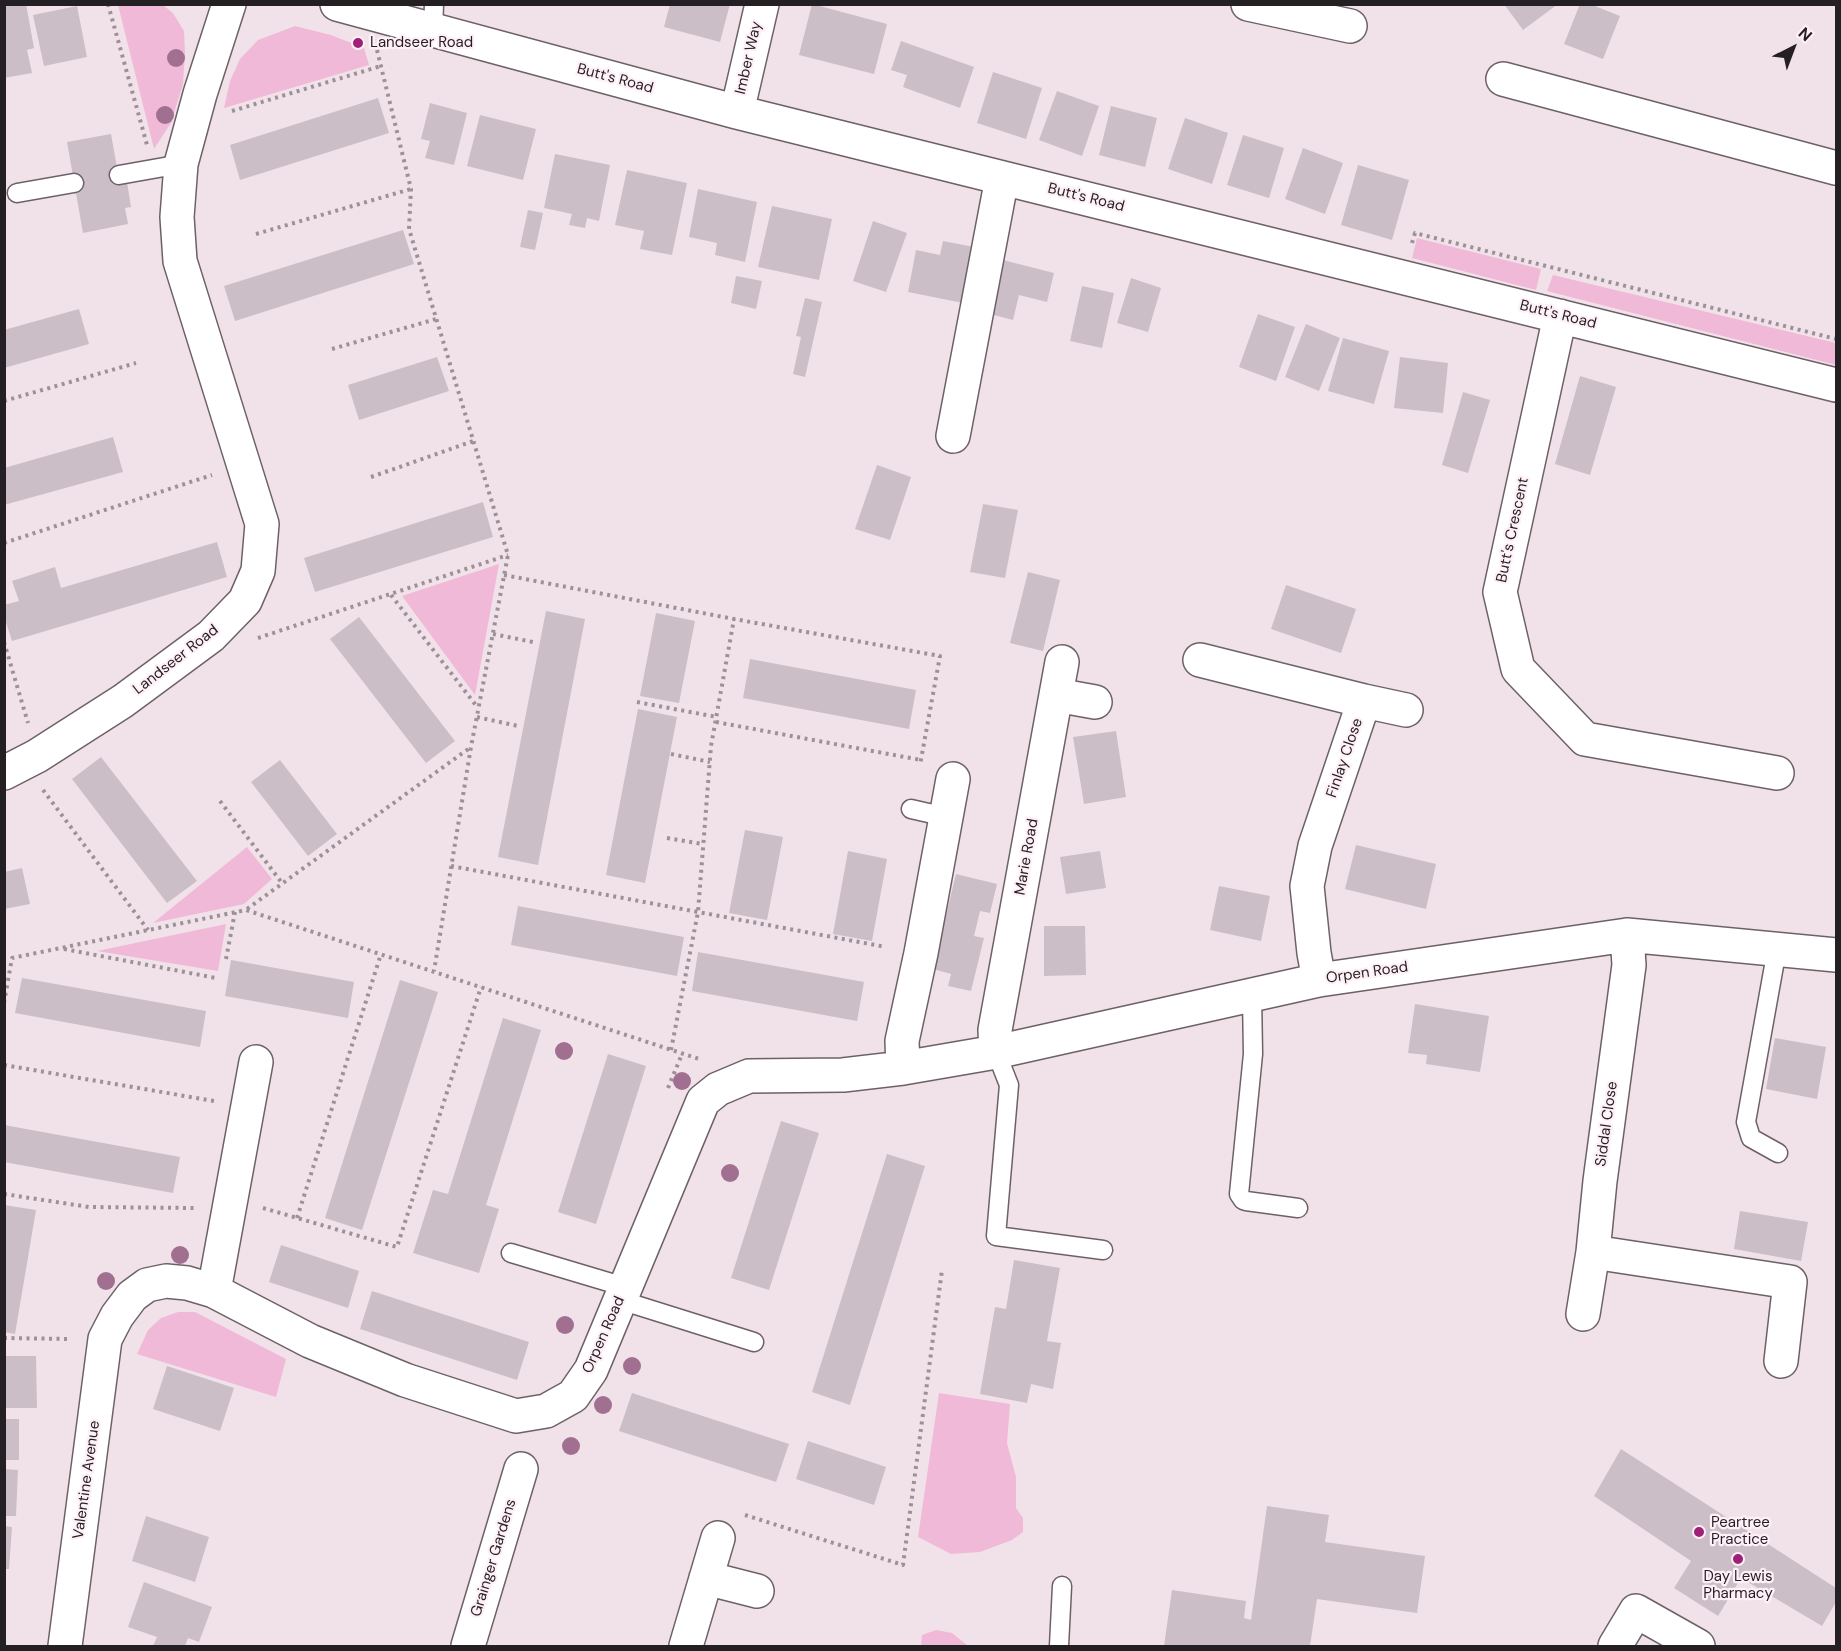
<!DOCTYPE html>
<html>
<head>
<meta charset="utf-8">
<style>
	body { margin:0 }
	#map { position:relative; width:1841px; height:1651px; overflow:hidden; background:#f1e2ea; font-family:"DM Sans",sans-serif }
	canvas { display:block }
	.frame { position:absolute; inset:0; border:6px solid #241f22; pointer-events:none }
	.north { position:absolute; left:1763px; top:18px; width:60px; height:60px; -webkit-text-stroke:4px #fff0f8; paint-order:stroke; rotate:42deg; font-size:16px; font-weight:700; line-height:24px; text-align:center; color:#241f22 }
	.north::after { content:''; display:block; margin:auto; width:21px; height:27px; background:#241f22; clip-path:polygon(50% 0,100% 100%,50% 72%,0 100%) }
</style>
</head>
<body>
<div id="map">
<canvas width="1841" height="1651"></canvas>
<div class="frame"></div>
<div class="north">N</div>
</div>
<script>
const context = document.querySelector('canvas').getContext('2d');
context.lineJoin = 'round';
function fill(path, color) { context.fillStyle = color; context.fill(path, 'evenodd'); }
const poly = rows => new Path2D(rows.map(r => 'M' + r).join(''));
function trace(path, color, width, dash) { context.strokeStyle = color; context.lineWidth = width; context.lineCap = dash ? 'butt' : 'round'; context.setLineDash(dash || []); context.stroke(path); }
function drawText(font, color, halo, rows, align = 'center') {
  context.font = font + ' "DM Sans",sans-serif'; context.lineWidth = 4.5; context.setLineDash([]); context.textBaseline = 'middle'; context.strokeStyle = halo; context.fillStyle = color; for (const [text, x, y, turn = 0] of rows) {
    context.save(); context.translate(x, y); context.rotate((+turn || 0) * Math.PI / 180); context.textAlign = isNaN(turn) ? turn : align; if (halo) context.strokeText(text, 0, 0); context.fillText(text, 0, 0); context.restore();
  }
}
fill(poly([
	[118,5,163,5,173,13,184,31,185,53,183,84,171,123,154,149],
	[295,26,331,35,364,48,369,65,224,108,230,81,240,59,258,40],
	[1417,238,1541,269,1536,290,1412,258],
	[1553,275,1836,343,1836,365,1547,291],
	[499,564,475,695,402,596],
	[247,847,272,879,244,904,153,923],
	[226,924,218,971,97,951],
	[178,1312,195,1312,286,1359,276,1397,137,1354,148,1330,161,1318],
	[939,1393,1010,1404,1007,1443,1016,1477,1016,1508,1023,1518,1023,1532,1012,1540,980,1552,951,1554,918,1537],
	[936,1630,952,1633,968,1646,921,1646,922,1635]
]), '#f1b9d8');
fill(poly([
	[16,4,26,4,34,48,27,50,32,73,4,78,4,7],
	[670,4,730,4,720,42,664,27],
	[812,4,887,24,874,74,799,55],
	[1504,4,1558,4,1523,30],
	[1580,4,1590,4,1620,16,1603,59,1564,44],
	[77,6,87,57,44,66,33,15],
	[901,41,974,67,960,108,903,87,907,75,891,70],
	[993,72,1042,88,1026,139,977,123],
	[1057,91,1099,106,1082,156,1039,140],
	[378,98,389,133,240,180,230,145],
	[430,103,467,113,454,165,425,158,430,141,421,139],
	[1111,106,1157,118,1145,167,1099,155],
	[480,115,536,129,523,180,467,166],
	[1185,118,1228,133,1212,184,1168,169],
	[111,134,120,184,127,182,131,207,125,208,128,224,83,233,67,142],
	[1243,135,1284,148,1269,198,1227,185],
	[1303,148,1343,163,1325,214,1285,199],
	[555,154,610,165,599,221,587,218,585,228,569,225,572,214,544,208],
	[1358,165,1409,180,1392,240,1341,225],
	[627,170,687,183,672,255,640,249,644,231,615,225],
	[698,189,757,202,745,262,715,255,717,243,689,237],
	[772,206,832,219,819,280,758,267],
	[528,210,543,213,535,250,520,247],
	[873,221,907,233,886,292,853,281],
	[403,230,414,264,235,321,224,286],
	[943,241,974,247,963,303,908,292,916,250,940,255],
	[999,259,1054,273,1047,302,1019,295,1013,320,986,313],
	[736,276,762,281,756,309,731,303],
	[1131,278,1161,288,1148,332,1117,323],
	[1082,286,1114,293,1102,348,1070,341],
	[805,298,822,302,805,377,793,374,801,337,796,336],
	[79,309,89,344,4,368,4,330],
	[1258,314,1295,327,1276,381,1239,367],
	[1306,324,1340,338,1319,391,1285,377],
	[1343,338,1389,351,1374,404,1328,391],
	[437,357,449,391,359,420,348,385],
	[1400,357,1448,363,1443,413,1394,408],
	[1580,376,1616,387,1590,475,1555,464],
	[1463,392,1490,400,1468,473,1442,465],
	[113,437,123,472,4,505,4,468],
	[877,465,911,477,890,540,855,529],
	[483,502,493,537,315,592,304,558],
	[983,504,1018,510,1005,578,970,572],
	[217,542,227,577,12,641,4,616,4,605,19,601,12,581,55,567,61,588],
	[1028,572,1060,580,1043,651,1010,643],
	[1286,585,1356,609,1341,653,1271,629],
	[546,611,585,619,538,865,498,857],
	[656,613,695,621,679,703,640,696],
	[359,617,455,741,426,763,330,639],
	[750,659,916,690,909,729,743,698],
	[638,709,677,717,645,883,606,875],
	[1116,731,1126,797,1084,804,1073,737],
	[101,757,197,881,167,903,72,779],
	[280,760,337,834,308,856,251,782],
	[745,830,783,837,767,920,729,913],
	[1356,845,1436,864,1426,909,1345,889],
	[848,851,887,859,872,941,833,934],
	[1100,851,1106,888,1066,894,1060,857],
	[22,868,30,904,4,909,4,872],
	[956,874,997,884,990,913,980,911,974,936,984,938,971,991,948,986,951,974,933,969],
	[1219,886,1270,896,1261,941,1210,930],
	[518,906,684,937,677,976,511,945],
	[1044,926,1085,926,1086,975,1044,976],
	[698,952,864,982,857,1021,692,991],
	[231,960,354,982,348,1018,225,996],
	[22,978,206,1011,200,1047,15,1013],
	[400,980,438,992,362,1230,325,1218],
	[1415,1004,1489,1016,1480,1072,1426,1064,1427,1055,1408,1053],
	[503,1018,541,1030,486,1205,499,1209,479,1273,413,1253,433,1190,448,1194],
	[1775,1038,1826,1047,1817,1099,1766,1089],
	[608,1054,646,1066,596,1224,558,1212],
	[781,1121,819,1133,769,1290,731,1278],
	[4,1125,180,1157,173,1193,4,1162],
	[887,1154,925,1166,850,1405,812,1392],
	[4,1205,36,1210,15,1334,4,1332],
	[1740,1211,1808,1222,1801,1261,1734,1249],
	[281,1245,359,1271,348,1308,269,1282],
	[1014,1260,1060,1268,1047,1341,1061,1343,1053,1389,1031,1384,1027,1403,980,1394,995,1307,1006,1309],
	[372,1291,529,1342,517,1380,360,1329],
	[4,1356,36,1356,37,1408,4,1408],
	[167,1366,234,1388,220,1431,153,1409],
	[632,1393,789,1444,776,1482,619,1431],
	[4,1419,19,1419,19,1460,4,1460],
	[808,1441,886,1467,874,1505,796,1479],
	[1621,1449,1836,1588,1836,1602,1822,1626,1741,1578,1718,1616,1674,1588,1691,1561,1594,1496],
	[4,1469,18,1470,16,1516,4,1516],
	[1267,1506,1329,1515,1325,1542,1425,1556,1417,1613,1317,1599,1310,1646,1164,1646,1172,1590,1246,1601,1244,1618,1251,1620],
	[146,1516,209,1537,195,1582,132,1561],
	[4,1526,12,1527,9,1569,4,1569],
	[144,1582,212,1607,199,1642,188,1638,185,1646,153,1646,157,1637,128,1627]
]), '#ccbec6');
const service = poly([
	[433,30,434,4],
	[119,175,181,164],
	[17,193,74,183],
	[911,809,946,817],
	[1777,949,1746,1122,1751,1138,1778,1153],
	[1252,995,1253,1054,1239,1194,1243,1200,1246,1201,1298,1208],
	[996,1052,1009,1085,996,1236,1103,1250],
	[511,1253,625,1287],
	[620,1300,754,1342],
	[1059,1646,1062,1586]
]);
const minor = poly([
	[337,4,737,112,1836,385],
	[1248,4,1350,26],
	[1503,79,1836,168],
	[737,112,762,4],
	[1560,316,1500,592,1518,669,1585,739,1777,773],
	[953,436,1002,178],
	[1200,660,1364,701,1315,846,1307,886,1314,953,1319,980],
	[1056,695,1095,702],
	[1364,701,1406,710],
	[4,773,37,756,123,701,211,636,245,601,258,571,262,524,180,261,177,217,181,164,200,94,229,4],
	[996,1052,995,1030,1062,662],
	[903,1068,902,1041,921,953,953,779],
	[1593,1252,1790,1282,1781,1361],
	[214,1291,256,1062],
	[1583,1314,1593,1252,1600,1181,1629,965,1627,935],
	[706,1578,757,1591],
	[65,1646,105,1339,117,1316,132,1296,147,1285,166,1281,187,1283,214,1291,310,1341,405,1380,516,1416,546,1411,573,1396,591,1370,703,1101,718,1089,749,1076,843,1075,903,1068,996,1052,1319,980,1627,935,1836,955],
	[468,1646,521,1469],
	[686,1646,718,1538],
	[1615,1646,1636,1611,1698,1646]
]);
trace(service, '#6d6167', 21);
trace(minor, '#6d6167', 36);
trace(poly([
	[108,4,147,145],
	[377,50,411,189,409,229,508,555,471,747,434,971],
	[232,111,381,66],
	[256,234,411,189],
	[1412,243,1415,233,1836,339],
	[332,349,436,319],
	[4,401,136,363],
	[371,477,473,441],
	[4,543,212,475],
	[504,575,734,619,940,656,920,765],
	[391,595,478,708],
	[493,634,533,642],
	[258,638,508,555],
	[4,642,28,723],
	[637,702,717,717],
	[477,717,518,726],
	[716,722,921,760],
	[671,754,710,762],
	[43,790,148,930],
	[220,801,282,883],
	[667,838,703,844],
	[451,866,886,947],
	[247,909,471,747],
	[64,949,216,978],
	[226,959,235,912],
	[4,1003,12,958,246,910,699,1059],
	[671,1050,698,912,711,746,734,619],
	[4,1065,214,1101],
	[668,1088,682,1054],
	[4,1194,89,1207,195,1208],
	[263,1208,397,1247,481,987],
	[297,1218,381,954],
	[4,1338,70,1339],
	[745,1515,903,1565,942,1270]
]), '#9c9197', 4, [3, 4.5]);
trace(service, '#fff', 18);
trace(minor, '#fff', 33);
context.fillStyle = '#a17090';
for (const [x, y] of [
	[176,58],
	[165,115],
	[564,1051],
	[682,1081],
	[730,1173],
	[180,1255],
	[106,1281],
	[565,1325],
	[632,1366],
	[603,1405],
	[571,1446]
]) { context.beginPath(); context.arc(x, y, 9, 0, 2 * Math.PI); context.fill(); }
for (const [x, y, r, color] of [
	[358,43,6,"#9e2177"],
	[1699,1532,6,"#9e2177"],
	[1738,1559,6,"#9e2177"]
]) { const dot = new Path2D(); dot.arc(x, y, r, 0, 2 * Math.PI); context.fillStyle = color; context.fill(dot); trace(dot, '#fff0f8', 2); }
drawText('15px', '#241f22', '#fff0f8', [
	["Landseer Road",370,43],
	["Peartree",1711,1523],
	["Practice",1711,1540],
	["Day Lewis",1738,1577,"center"],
	["Pharmacy",1738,1594,"center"]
], 'left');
drawText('15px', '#241f22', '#fff0f8', [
	["Imber Way",749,58,-77],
	["Butt's Road",615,79,15],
	["Butt's Road",1086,198,14],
	["Butt's Road",1558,315,14],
	["Butt's Crescent",1513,530,-78],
	["Landseer Road",176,660,-38],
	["Finlay Close",1345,758,-71],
	["Marie Road",1027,857,-80],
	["Orpen Road",1367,973,-8],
	["Siddal Close",1607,1124,-82],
	["Orpen Road",604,1335,-66],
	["Valentine Avenue",87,1480,-82],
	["Grainger Gardens",494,1558,-73]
]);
</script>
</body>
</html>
